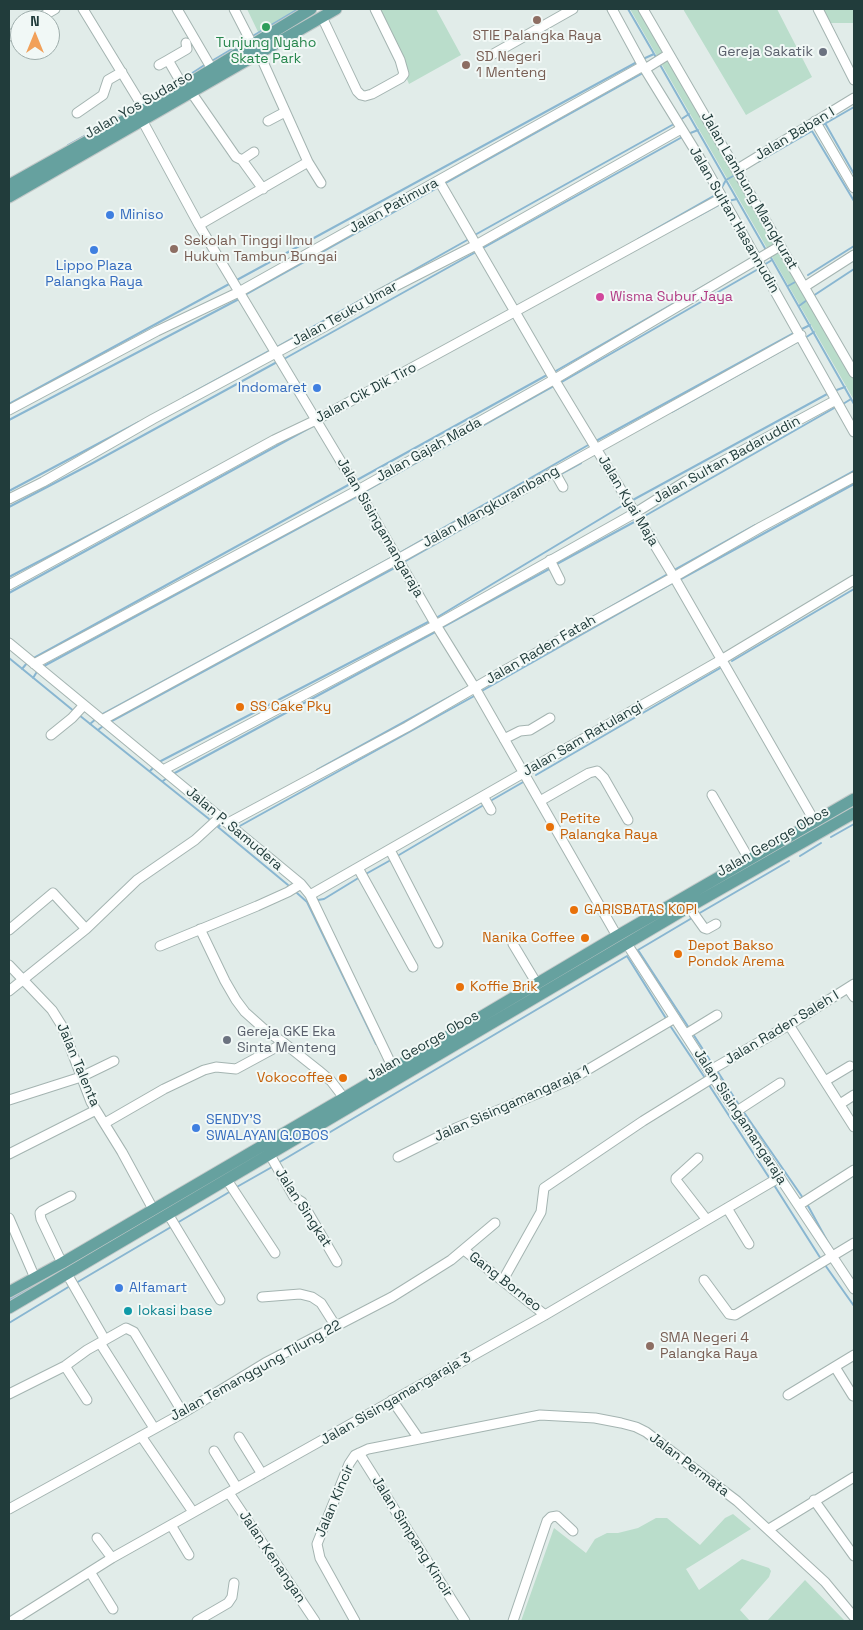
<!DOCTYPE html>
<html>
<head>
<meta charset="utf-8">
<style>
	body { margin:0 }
	#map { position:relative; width:863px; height:1630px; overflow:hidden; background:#e1ece9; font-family:"Space Grotesk",sans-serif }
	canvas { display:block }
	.frame { position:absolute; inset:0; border:10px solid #213c3b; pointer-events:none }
	.north { position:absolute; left:10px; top:10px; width:50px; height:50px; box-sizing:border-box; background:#f1f8f6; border:1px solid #9eadab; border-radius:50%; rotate:0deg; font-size:14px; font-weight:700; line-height:20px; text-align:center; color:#213c3b }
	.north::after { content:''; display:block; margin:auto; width:18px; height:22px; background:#f1a059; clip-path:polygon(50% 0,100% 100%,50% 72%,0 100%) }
</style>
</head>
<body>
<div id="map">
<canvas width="863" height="1630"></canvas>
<div class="frame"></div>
<div class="north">N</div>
</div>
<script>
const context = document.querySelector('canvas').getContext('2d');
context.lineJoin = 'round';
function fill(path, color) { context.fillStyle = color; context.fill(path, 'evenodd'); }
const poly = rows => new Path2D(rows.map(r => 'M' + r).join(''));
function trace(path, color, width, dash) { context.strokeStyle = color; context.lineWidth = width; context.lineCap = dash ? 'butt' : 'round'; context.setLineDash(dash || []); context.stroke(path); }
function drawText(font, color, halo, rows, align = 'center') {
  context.font = font + ' "Space Grotesk",sans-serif'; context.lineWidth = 4; context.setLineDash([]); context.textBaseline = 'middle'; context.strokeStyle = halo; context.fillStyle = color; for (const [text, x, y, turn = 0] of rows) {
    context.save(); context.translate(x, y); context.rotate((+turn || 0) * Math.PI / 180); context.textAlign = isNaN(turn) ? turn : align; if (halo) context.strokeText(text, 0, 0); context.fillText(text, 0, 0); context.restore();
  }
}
fill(poly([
	[247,9,307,9,260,36],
	[377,9,436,9,461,55,409,84],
	[630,9,641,9,854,377,854,400],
	[683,9,777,9,812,77,746,115],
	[822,9,854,9,854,23,831,23,824,15],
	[733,1514,751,1529,686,1569,699,1590,742,1559,769,1568,771,1571,769,1577,740,1610,750,1621,521,1621,554,1528,586,1553,595,1539,607,1533,618,1533,638,1528,656,1518,667,1518,700,1545,725,1518],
	[805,1580,844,1620,845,1621,767,1621]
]), '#baddcb');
trace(poly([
	[628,9,657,59],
	[251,37,298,9],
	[643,59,654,54],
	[210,62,247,40],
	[659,63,766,250],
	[183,79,206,64],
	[144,102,176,82],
	[680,120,689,114],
	[825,123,854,174],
	[821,126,854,107],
	[688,134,698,130],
	[68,145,138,106],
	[758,162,812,131,854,201],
	[444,184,643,73],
	[721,189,726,180,735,175],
	[728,201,737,199],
	[691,220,722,203],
	[473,236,674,124],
	[638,239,717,194],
	[483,248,684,136],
	[770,256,854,404],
	[764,265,772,260],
	[808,275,854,246],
	[235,281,637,62],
	[788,286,797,281],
	[245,295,439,187],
	[813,296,854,269],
	[799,306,807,300],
	[800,330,810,325],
	[805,338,814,332],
	[275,348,469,239],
	[284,359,476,252],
	[554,372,723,275],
	[560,383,760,268],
	[834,391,845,387],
	[183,398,271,350],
	[9,404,231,283],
	[843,404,851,399],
	[672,412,799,341],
	[9,420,239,299],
	[596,441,794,333],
	[559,475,581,463],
	[357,480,547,375],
	[9,491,139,422],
	[366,491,554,386],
	[631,501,829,393],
	[9,507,91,464,277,362],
	[781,511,854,471],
	[643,517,836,407],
	[401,552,590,444],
	[404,562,554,477],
	[555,565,636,521],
	[674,570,755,525],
	[9,577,128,515],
	[681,579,854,484],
	[9,593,313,426],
	[436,618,625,504],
	[575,627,666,575],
	[441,628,551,568],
	[9,658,75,712],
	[32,659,350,484],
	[732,661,854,589],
	[44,666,356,497],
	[22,669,27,663],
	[33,678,38,670],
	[480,692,671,584],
	[79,715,209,819],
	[101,715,391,558],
	[110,722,398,566],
	[90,724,97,718],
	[98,730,103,726],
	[159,762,430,621],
	[317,770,464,689],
	[150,771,154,767],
	[173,774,437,631],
	[536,775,722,667],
	[163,781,167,778],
	[492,800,525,781],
	[222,824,218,827,288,885],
	[238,827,476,695],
	[831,837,854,824],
	[399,855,482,806],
	[800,856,821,843],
	[740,872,753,864],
	[364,875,389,861],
	[297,893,307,902,376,1044],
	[318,900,324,899,360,877],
	[698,914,789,861],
	[669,1024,705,1078],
	[689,1028,638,950,692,918],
	[693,1034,713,1065],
	[716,1069,739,1105],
	[709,1085,770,1179],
	[743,1111,803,1198],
	[278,1163,627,956,667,1020],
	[774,1185,821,1259],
	[235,1188,272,1167],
	[807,1204,830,1246],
	[177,1223,231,1191],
	[825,1265,854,1306],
	[76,1283,171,1227],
	[9,1300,47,1278],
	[9,1323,70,1286]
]), '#89b6d1', 2);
const minor = poly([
	[83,9,144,109],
	[177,9,212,69],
	[234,9,252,44],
	[612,9,643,66,704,165,854,432],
	[643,9,854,373],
	[818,9,854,80],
	[322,17,357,91,361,95,365,96,372,94,401,78,404,74,400,60,375,9],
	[36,20,55,9],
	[9,36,20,29],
	[488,57,573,9],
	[159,65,168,60],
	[645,69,669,54],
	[183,86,168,60,187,49,186,43],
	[191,92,236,157,242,160,254,152],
	[77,113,103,95,108,80,122,72],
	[142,120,199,225,358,490,436,625,475,688,617,936],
	[268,121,285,112],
	[815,121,854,188],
	[242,160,263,189],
	[308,162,321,183],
	[736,170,854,98],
	[439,181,557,384,674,577,815,822],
	[199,225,308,162,259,53],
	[804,287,854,255],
	[9,410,157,331,239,292,643,66],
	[554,471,563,487],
	[9,499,43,482,153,419,324,327,380,294,476,245,681,129],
	[550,560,560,580],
	[9,585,274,440,316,420,516,311,722,198],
	[9,643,301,884,310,895,393,1068],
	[34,664,358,490,555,379,780,246],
	[102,720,398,559,801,335],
	[51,735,72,718,84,705],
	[504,739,520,731,530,730,550,718],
	[163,770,436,625,635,513,686,481,836,400],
	[712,795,749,859],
	[483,796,491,810],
	[540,801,589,773,597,771,604,778,628,820],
	[228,823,407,727,507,669,674,577,761,527,854,477],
	[390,850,438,943],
	[358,868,413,967],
	[310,895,721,660,854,580],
	[689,907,704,928,707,929,716,924],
	[200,929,225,981,236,1000,245,1012,264,1029,284,1043,318,1070,331,1081,344,1098],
	[9,930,53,893,86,929],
	[513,944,537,984],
	[627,944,709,1071,854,1289],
	[160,946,257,906,288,892,301,884],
	[9,965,52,1010,62,1026,91,1102,122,1152,153,1209],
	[848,988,854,997],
	[9,991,86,929,137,880,195,840,220,817],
	[789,1025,854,1127],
	[686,1034,717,1015],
	[709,1071,789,1025,854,984],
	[825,1081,850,1066],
	[9,1100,81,1077,114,1061],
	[840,1104,854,1095],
	[737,1111,780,1083],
	[105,1123,164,1089,204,1070,216,1067,236,1069,284,1043],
	[9,1154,96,1110],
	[270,1155,294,1197,302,1202,337,1262],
	[398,1157,456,1128,572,1079,675,1018],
	[698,1158,676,1178,676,1180,707,1220],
	[227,1180,275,1253],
	[799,1205,854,1170],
	[727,1208,749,1244],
	[168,1214,220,1300],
	[9,1218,35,1278],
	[464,1250,545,1315],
	[62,1263,41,1219,40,1213,42,1211,71,1196],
	[67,1274,105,1340],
	[503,1280,541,1212,544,1188,643,1121,714,1077],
	[704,1280,729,1314,735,1315,854,1243],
	[262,1297,300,1294,312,1297,321,1303,335,1325],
	[100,1343,154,1428],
	[65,1366,87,1400],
	[835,1367,853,1396],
	[9,1394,65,1366,87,1350,126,1328,134,1332,183,1413],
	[788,1395,854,1355],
	[141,1436,193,1512],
	[239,1437,262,1474],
	[419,1439,540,1415,595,1418,621,1423,636,1427,646,1432,737,1501,825,1582,854,1617],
	[214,1451,237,1488],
	[359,1453,465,1621],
	[229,1493,315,1621],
	[814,1500,854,1556],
	[9,1509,183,1413,265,1363,392,1297,451,1260,495,1223],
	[171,1525,189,1555],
	[769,1529,854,1477],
	[97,1538,112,1558],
	[90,1572,113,1609],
	[12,1621,112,1558,545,1315,780,1177],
	[197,1621,228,1603,232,1597,234,1583],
	[355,1621,320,1558,317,1544,349,1464,355,1455,368,1449,419,1439,392,1400],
	[513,1621,547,1521,551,1517,557,1516,573,1531]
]);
const major = poly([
	[9,185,173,93,311,9],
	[9,197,336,9],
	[9,1292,62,1263,361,1088,617,936,854,799],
	[9,1308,682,911,854,813]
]);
trace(minor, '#a4b4b1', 11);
trace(major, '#c1c8c8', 13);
trace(minor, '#fff', 9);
trace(major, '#66a19f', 11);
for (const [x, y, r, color] of [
	[537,20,5,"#8d6e63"],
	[266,27,5,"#2e9e5b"],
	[823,52,5,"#6b7280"],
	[466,65,5,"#8d6e63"],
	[110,215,5,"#3f7fe0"],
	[174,249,5,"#8d6e63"],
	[94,250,5,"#3f7fe0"],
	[600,297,5,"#d1479c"],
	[317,388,5,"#3f7fe0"],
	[240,707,5,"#e8710a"],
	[550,827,5,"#e8710a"],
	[574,910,5,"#e8710a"],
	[585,938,5,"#e8710a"],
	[678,954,5,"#e8710a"],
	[460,987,5,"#e8710a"],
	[227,1040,5,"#6b7280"],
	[343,1078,5,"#e8710a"],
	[196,1128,5,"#3f7fe0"],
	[119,1288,5,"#3f7fe0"],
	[128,1311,5,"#0f9aa8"],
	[650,1346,5,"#8d6e63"]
]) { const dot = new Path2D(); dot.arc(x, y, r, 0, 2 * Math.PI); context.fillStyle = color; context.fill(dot); trace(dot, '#f1f8f6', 2); }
drawText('14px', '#785e54', '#f1f8f6', [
	["STIE Palangka Raya",537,36,"center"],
	["SD Negeri",476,57],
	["1 Menteng",476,73],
	["Sekolah Tinggi Ilmu",184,241],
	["Hukum Tambun Bungai",184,257],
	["SMA Negeri 4",660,1338],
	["Palangka Raya",660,1354]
], 'left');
drawText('14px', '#27864d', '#f1f8f6', [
	["Tunjung Nyaho",266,43],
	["Skate Park",266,59]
]);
drawText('14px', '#5b616d', '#f1f8f6', [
	["Gereja Sakatik",813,52],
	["Gereja GKE Eka",237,1032,"left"],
	["Sinta Menteng",237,1048,"left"]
], 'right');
drawText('14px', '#213c3b', '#f1f8f6', [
	["Jalan Yos Sudarso",139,105,-30],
	["Jalan Baban I",795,134,-31],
	["Jalan Lambung Mangkurat",749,191,60],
	["Jalan Patimura",394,206,-29],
	["Jalan Sultan Hasannudin",734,220,60],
	["Jalan Teuku Umar",345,314,-29],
	["Jalan Cik Dik Tiro",366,393,-28],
	["Jalan Gajah Mada",429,450,-29],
	["Jalan Sultan Badaruddin",727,460,-29],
	["Jalan Kyai Maja",628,501,59],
	["Jalan Mangkurambang",491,507,-29],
	["Jalan Sisingamangaraja",380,528,60],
	["Jalan Raden Fatah",541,650,-30],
	["Jalan Sam Ratulangi",583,739,-30],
	["Jalan P. Samudera",234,829,40],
	["Jalan George Obos",773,842,-30],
	["Jalan Raden Saleh I",782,1028,-31],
	["Jalan George Obos",423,1046,-30],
	["Jalan Talenta",78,1065,67],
	["Jalan Sisingamangaraja 1",512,1104,-24],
	["Jalan Sisingamangaraja",740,1117,57],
	["Jalan Singkat",303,1208,57],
	["Gang Borneo",505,1282,38],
	["Jalan Temanggung Tilung 22",256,1371,-29],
	["Jalan Sisingamangaraja 3",396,1399,-30],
	["Jalan Permata",689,1465,37],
	["Jalan Kincir",335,1501,-67],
	["Jalan Simpang Kincir",412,1537,58],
	["Jalan Kenangan",272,1557,56]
]);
drawText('14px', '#366cbe', '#f1f8f6', [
	["Miniso",120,215],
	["Lippo Plaza",94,266,"center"],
	["Palangka Raya",94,282,"center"],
	["Indomaret",307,388,"right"],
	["SENDY'S",206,1120],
	["SWALAYAN G.OBOS",206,1136],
	["Alfamart",129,1288]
], 'left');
drawText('14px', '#b23c85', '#f1f8f6', [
	["Wisma Subur Jaya",610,297]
], 'left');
drawText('14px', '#c56008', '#f1f8f6', [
	["SS Cake Pky",250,707],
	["Petite",560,819],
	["Palangka Raya",560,835],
	["GARISBATAS KOPI",584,910],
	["Nanika Coffee",575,938,"right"],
	["Depot Bakso",688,946],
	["Pondok Arema",688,962],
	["Koffie Brik",470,987],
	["Vokocoffee",333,1078,"right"]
], 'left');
drawText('14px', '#0d838f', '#f1f8f6', [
	["lokasi base",138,1311]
], 'left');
</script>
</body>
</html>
